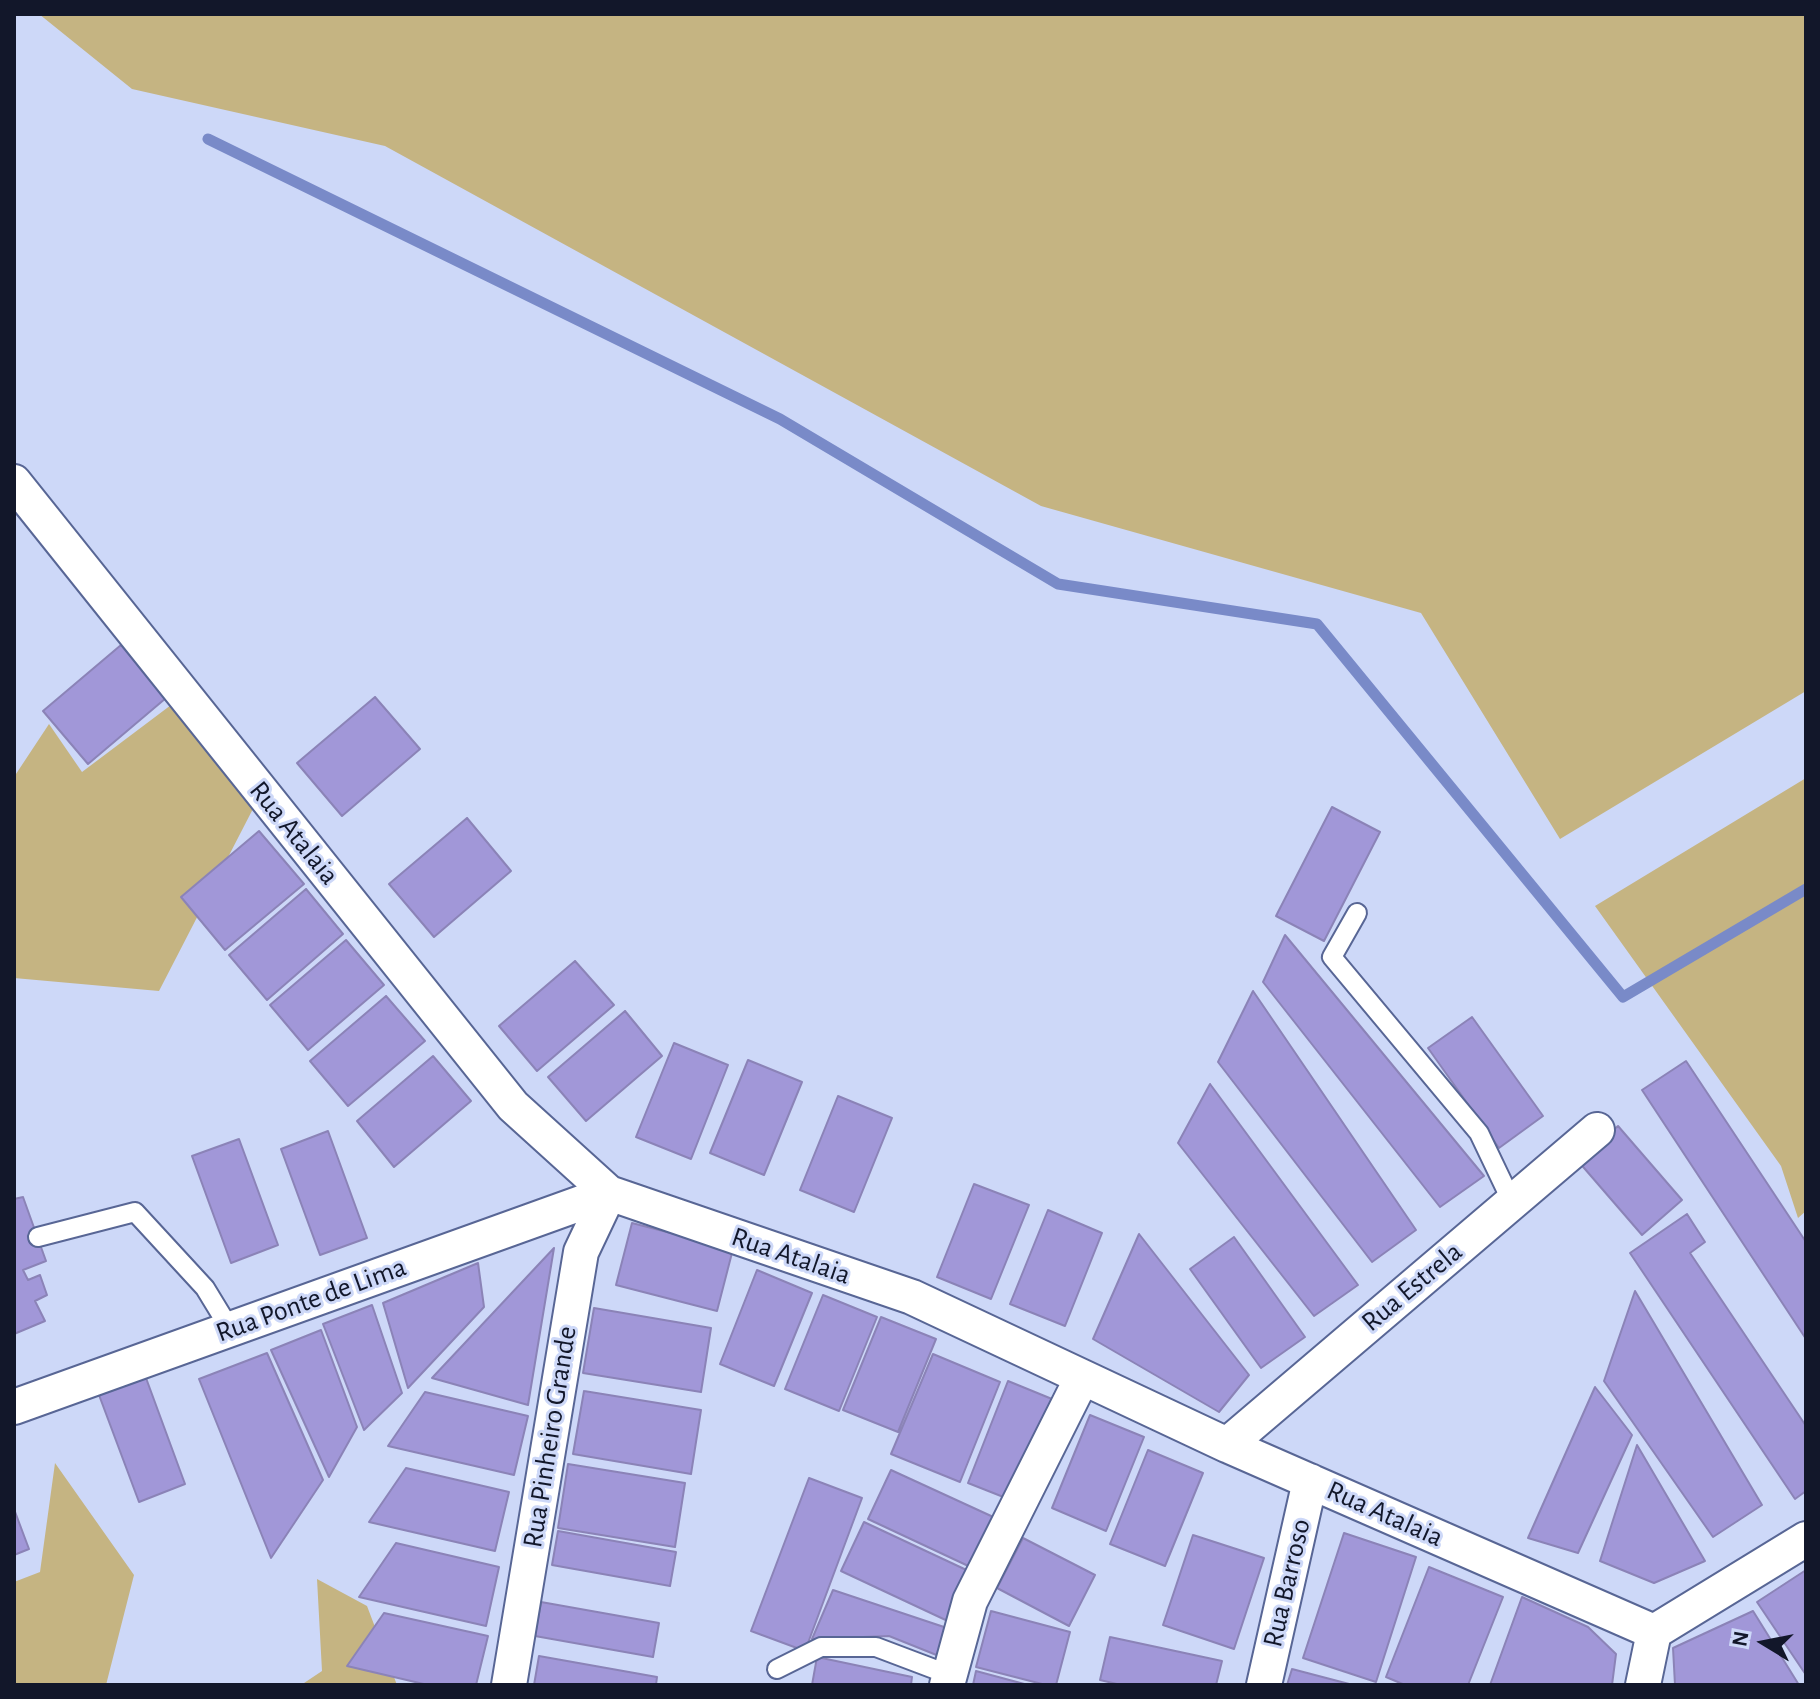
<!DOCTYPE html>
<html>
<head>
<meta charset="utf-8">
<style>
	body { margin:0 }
	#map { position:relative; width:1820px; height:1699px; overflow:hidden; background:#cdd8f8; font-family:"Alegreya Sans",sans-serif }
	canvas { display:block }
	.frame { position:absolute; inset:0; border:16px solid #12172a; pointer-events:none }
	.north { position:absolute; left:1724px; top:1603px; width:80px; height:80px; -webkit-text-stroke:6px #cdd8f8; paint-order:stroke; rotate:280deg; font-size:22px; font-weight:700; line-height:32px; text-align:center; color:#12172a }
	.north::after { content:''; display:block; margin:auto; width:28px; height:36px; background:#12172a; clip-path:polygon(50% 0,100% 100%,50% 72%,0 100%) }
</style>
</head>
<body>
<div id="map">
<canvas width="1820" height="1699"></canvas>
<div class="frame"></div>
<div class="north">N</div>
</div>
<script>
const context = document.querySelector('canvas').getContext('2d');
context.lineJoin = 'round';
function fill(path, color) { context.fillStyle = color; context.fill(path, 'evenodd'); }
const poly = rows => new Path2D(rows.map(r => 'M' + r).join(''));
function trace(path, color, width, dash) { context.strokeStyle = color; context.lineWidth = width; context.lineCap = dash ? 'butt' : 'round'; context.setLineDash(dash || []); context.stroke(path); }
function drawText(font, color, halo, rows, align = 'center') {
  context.font = font + ' "Alegreya Sans",sans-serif'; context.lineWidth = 6; context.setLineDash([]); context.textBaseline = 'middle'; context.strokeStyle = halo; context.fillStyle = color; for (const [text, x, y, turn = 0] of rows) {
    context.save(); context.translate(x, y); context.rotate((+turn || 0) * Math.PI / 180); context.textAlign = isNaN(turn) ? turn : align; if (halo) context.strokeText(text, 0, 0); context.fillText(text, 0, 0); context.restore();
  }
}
fill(poly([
	[39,14,1806,14,1806,691,1560,839,1421,613,1041,506,385,146,132,89],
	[175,702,256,803,159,991,14,978,14,777,49,724,82,772],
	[1806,778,1806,1211,1798,1218,1781,1166,1595,906],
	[55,1463,134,1575,106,1685,14,1685,14,1582,40,1572],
	[317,1579,367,1606,397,1685,301,1685,322,1671]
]), '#c5b482');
trace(poly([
	[208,139,780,419,1058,584,1317,624,1623,997,1806,889]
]), '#798ac8', 11);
const building = poly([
	[121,645,166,698,88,764,43,711,121,645],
	[375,697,420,749,342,816,297,763,375,697],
	[1332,807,1380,832,1324,941,1276,916,1332,807],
	[467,818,511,871,434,937,389,884,467,818],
	[259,831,304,884,225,950,181,897,259,831],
	[306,889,343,934,267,1000,229,955,306,889],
	[1285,935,1484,1176,1440,1207,1263,982,1285,935],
	[346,940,384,985,308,1050,270,1005,346,940],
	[575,961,614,1005,537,1071,499,1026,575,961],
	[1253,991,1416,1230,1372,1262,1218,1062,1253,991],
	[386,996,425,1041,348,1106,310,1061,386,996],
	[625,1011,662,1056,586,1121,548,1077,625,1011],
	[1472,1017,1543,1116,1499,1148,1428,1048,1472,1017],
	[674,1043,728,1065,691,1159,636,1137,674,1043],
	[433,1056,471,1101,394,1167,357,1121,433,1056],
	[748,1060,802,1082,764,1175,710,1153,748,1060],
	[1686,1061,1806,1242,1806,1339,1642,1090,1686,1061],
	[1210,1084,1358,1285,1314,1316,1178,1143,1210,1084],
	[838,1096,892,1118,854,1212,800,1190,838,1096],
	[1618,1126,1682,1200,1642,1235,1578,1161,1618,1126],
	[328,1131,367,1238,320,1255,281,1149,328,1131],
	[239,1139,278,1245,231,1263,192,1156,239,1139],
	[974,1184,1029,1205,991,1299,937,1277,974,1184],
	[23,1197,46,1261,23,1270,28,1280,40,1275,47,1295,35,1301,45,1321,14,1334,14,1199,23,1197],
	[1048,1210,1102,1233,1065,1326,1010,1304,1048,1210],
	[1687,1214,1705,1242,1690,1253,1806,1426,1806,1491,1795,1499,1630,1253,1687,1214],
	[632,1223,733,1249,717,1311,616,1285,632,1223],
	[1139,1234,1249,1375,1219,1412,1093,1339,1139,1234],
	[1234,1237,1305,1337,1261,1368,1190,1269,1234,1237],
	[554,1248,528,1405,432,1378,554,1248],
	[478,1263,484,1307,408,1388,383,1303,478,1263],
	[757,1270,812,1293,774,1386,720,1364,757,1270],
	[1635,1291,1762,1505,1713,1537,1604,1381,1635,1291],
	[823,1295,877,1317,839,1411,785,1389,823,1295],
	[372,1305,402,1393,364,1430,323,1324,372,1305],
	[594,1308,711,1328,701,1392,583,1373,594,1308],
	[881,1317,936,1339,898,1432,843,1410,881,1317],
	[321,1330,357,1427,329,1477,271,1350,321,1330],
	[267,1353,323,1480,271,1558,199,1379,267,1353],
	[933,1354,1000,1382,960,1482,891,1454,933,1354],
	[146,1378,185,1484,139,1502,99,1395,146,1378],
	[1008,1381,1052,1399,1011,1500,968,1483,1008,1381],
	[1595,1387,1632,1435,1578,1553,1528,1538,1595,1387],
	[584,1391,701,1410,691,1474,573,1454,584,1391],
	[425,1392,528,1416,514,1475,388,1446,425,1392],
	[1090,1415,1144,1437,1106,1531,1052,1508,1090,1415],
	[1637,1445,1705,1561,1654,1583,1600,1561,1637,1445],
	[1148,1450,1203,1473,1165,1566,1110,1544,1148,1450],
	[568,1464,685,1483,675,1547,558,1528,568,1464],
	[406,1468,509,1492,495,1551,369,1522,406,1468],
	[891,1470,1002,1521,979,1571,868,1519,891,1470],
	[809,1478,862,1498,805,1651,751,1631,809,1478],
	[14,1509,29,1549,14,1555,14,1509],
	[864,1522,975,1574,952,1623,841,1571,864,1522],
	[558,1531,676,1552,670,1586,552,1565,558,1531],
	[1344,1533,1416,1557,1376,1682,1303,1658,1344,1533],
	[1193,1535,1264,1558,1234,1649,1163,1625,1193,1535],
	[1023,1538,1095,1575,1069,1626,997,1588,1023,1538],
	[396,1543,499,1567,486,1626,359,1597,396,1543],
	[1429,1567,1503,1597,1468,1685,1405,1685,1386,1677,1429,1567],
	[1806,1570,1806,1675,1757,1602,1806,1570],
	[833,1590,947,1628,939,1656,889,1636,812,1639,833,1590],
	[1522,1597,1588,1627,1616,1654,1612,1685,1490,1685,1522,1597],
	[541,1602,659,1623,653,1657,535,1636,541,1602],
	[991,1611,1070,1632,1056,1685,1046,1685,976,1667,991,1611],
	[1753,1611,1799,1685,1675,1685,1673,1648,1753,1611],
	[384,1613,488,1636,476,1685,428,1685,347,1666,384,1613],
	[1110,1637,1222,1661,1216,1685,1121,1685,1100,1680,1110,1637],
	[539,1656,657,1677,656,1685,534,1685,539,1656],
	[817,1657,912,1677,911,1685,812,1685,817,1657],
	[1292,1669,1353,1685,1287,1685,1292,1669],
	[976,1671,1028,1685,973,1685,976,1671]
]);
fill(building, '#a197d8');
trace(building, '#8b83b7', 2);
const service = poly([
	[1357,913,1332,957,1479,1133,1512,1202],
	[38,1237,135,1212,205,1288,230,1329],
	[777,1669,821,1647,876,1647,950,1675]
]);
const minor = poly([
	[14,482,513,1106,609,1193,912,1297,1227,1445,1654,1632,1806,1539],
	[14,1407,609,1193],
	[1227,1445,1597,1130],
	[509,1685,581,1252,609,1193],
	[947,1685,970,1601,1082,1378],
	[1264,1685,1310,1481],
	[1643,1685,1654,1632]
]);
trace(service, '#586695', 22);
trace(minor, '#586695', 38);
trace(service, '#fff', 18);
trace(minor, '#fff', 34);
drawText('28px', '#12172a', '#cdd8f8', [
	["Rua Atalaia",294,833,51],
	["Rua Atalaia",791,1256,19],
	["Rua Estrela",1412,1287,-40],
	["Rua Ponte de Lima",311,1300,-20],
	["Rua Pinheiro Grande",550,1437,-81],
	["Rua Atalaia",1385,1514,24],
	["Rua Barroso",1287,1583,-77]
]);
</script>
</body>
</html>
